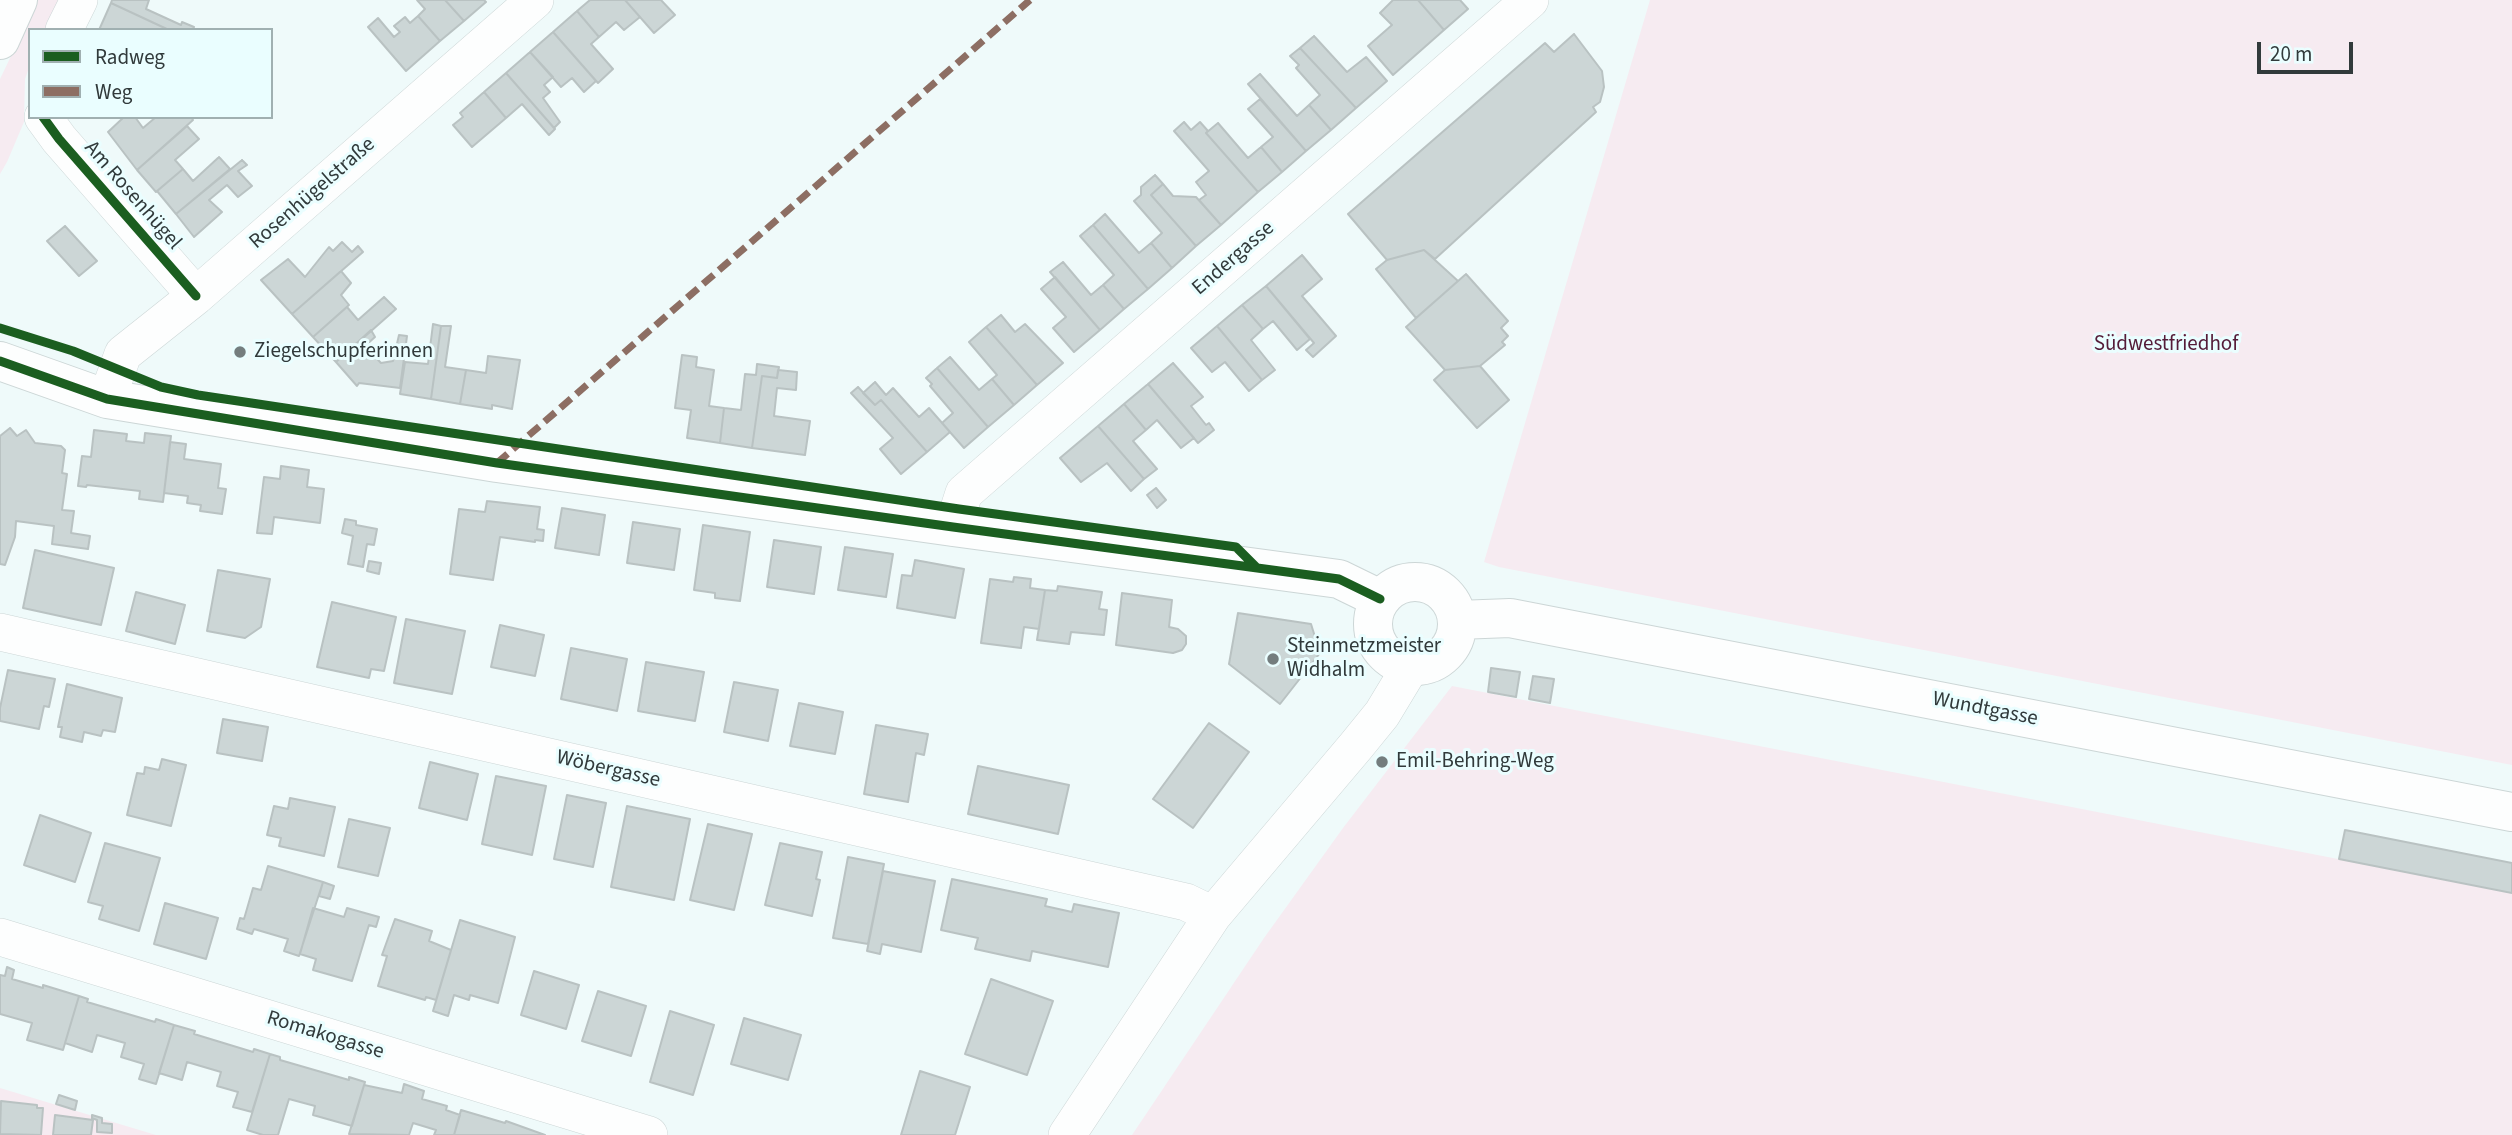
<!DOCTYPE html>
<html>
<head>
<meta charset="utf-8">
<style>
	body { margin:0 }
	#map { position:relative; width:2512px; height:1135px; overflow:hidden; background:#effafa; font-family:"Source Sans 3",sans-serif }
	canvas { display:block }
	.legend { position:absolute; left:28px; top:28px; width:245px; height:91px; box-sizing:border-box; background:#eafeff; border:2px solid #a0b0b1; margin:0; padding:9px 12px; list-style:none; font-size:21px; color:#313a3b }
	.legend li { display:flex; align-items:center; gap:14px; height:35px }
	.legend b { width:35px; border:2px solid #a0b0b1 }
	.scale { position:absolute; left:2257px; top:42px; width:96px; height:32px; box-sizing:border-box; border:4px solid #313a3b; border-top:0; padding-left:9px; font-size:21px; line-height:24px; white-space:nowrap; color:#313a3b; -webkit-text-stroke:5px #eafeff; paint-order:stroke }
</style>
</head>
<body>
<div id="map">
<canvas width="2512" height="1135"></canvas>
<ul class="legend">
<li><b style="height:9px;background:#1b5e20"></b>Radweg</li>
<li><b style="height:9px;background:#8d6e63"></b>Weg</li>
</ul>
<div class="scale">20 m</div>
</div>
<script>
const context = document.querySelector('canvas').getContext('2d');
context.lineJoin = 'round';
function fill(path, color) { context.fillStyle = color; context.fill(path, 'evenodd'); }
const poly = rows => new Path2D(rows.map(r => 'M' + r).join(''));
function trace(path, color, width, dash) { context.strokeStyle = color; context.lineWidth = width; context.lineCap = dash ? 'butt' : 'round'; context.setLineDash(dash || []); context.stroke(path); }
function drawText(font, color, halo, rows, align = 'center') {
  context.font = font + ' "Source Sans 3",sans-serif'; context.lineWidth = 6; context.setLineDash([]); context.textBaseline = 'middle'; context.strokeStyle = halo; context.fillStyle = color; for (const [text, x, y, turn = 0] of rows) {
    context.save(); context.translate(x, y); context.rotate((+turn || 0) * Math.PI / 180); context.textAlign = isNaN(turn) ? turn : align; if (halo) context.strokeText(text, 0, 0); context.fillText(text, 0, 0); context.restore();
  }
}
fill(poly([
	[38,0,61,0,46,30,30,30,30,65,25,79,24,122,7,162,0,174,0,79],
	[1650,0,2512,0,2512,765,1499,567,1484,562],
	[1452,686,2512,893,2512,1135,1132,1135,1264,938,1343,828],
	[0,1088,156,1135,0,1135]
]), '#f6ebf1');
const building = poly([
	[112,0,149,0,146,9,181,25,182,22,194,27,193,30,169,30,111,3,112,0],
	[417,0,445,0,464,21,440,41,418,16,425,9,417,0],
	[445,0,484,0,486,2,464,21,445,0],
	[590,0,625,0,640,17,624,30,616,22,599,37,577,11,590,0],
	[625,0,661,0,675,15,654,33,625,0],
	[1393,0,1418,0,1444,30,1393,75,1368,46,1392,25,1380,13,1393,0],
	[1418,0,1460,0,1468,9,1444,30,1418,0],
	[111,3,169,30,99,30,111,3],
	[577,11,599,37,591,44,613,69,598,83,553,32,577,11],
	[418,16,440,41,406,71,368,27,378,18,394,37,400,32,394,26,405,17,410,23,418,16],
	[553,32,596,81,584,92,572,78,561,87,530,52,553,32],
	[1574,34,1602,71,1604,87,1600,102,1593,107,1596,112,1435,259,1424,250,1387,260,1348,214,1545,43,1554,52,1574,34],
	[1314,36,1347,72,1366,57,1387,81,1356,108,1300,48,1314,36],
	[1300,48,1356,108,1331,130,1309,105,1320,95,1296,68,1299,65,1290,56,1300,48],
	[530,52,553,77,544,85,550,92,543,98,560,122,554,128,506,73,530,52],
	[506,73,555,129,549,135,522,104,506,118,484,92,506,73],
	[1260,74,1297,116,1309,105,1331,130,1306,151,1248,84,1260,74],
	[484,92,506,118,472,147,453,125,463,117,460,113,484,92],
	[1260,99,1306,151,1282,172,1261,147,1273,137,1248,109,1260,99],
	[124,117,135,117,143,128,156,117,191,117,193,120,137,170,108,132,124,117],
	[1184,122,1191,130,1200,122,1208,131,1206,133,1258,192,1221,225,1199,200,1206,195,1196,182,1209,171,1174,131,1184,122],
	[1218,123,1248,158,1261,147,1282,172,1258,192,1206,133,1218,123],
	[187,126,199,139,175,160,183,169,156,192,137,170,187,126],
	[219,157,230,169,176,214,157,191,183,169,193,181,219,157],
	[242,160,247,165,238,171,252,186,238,197,227,185,209,200,222,212,194,237,176,214,242,160],
	[1155,175,1163,184,1151,195,1196,246,1172,268,1151,243,1162,233,1134,201,1141,195,1141,187,1155,175],
	[1163,184,1173,196,1196,197,1221,225,1196,246,1151,195,1163,184],
	[1105,214,1139,253,1151,243,1172,268,1148,289,1093,225,1105,214],
	[1093,225,1148,289,1124,309,1103,285,1114,275,1080,236,1093,225],
	[65,226,97,261,79,276,47,241,65,226],
	[342,242,352,252,358,246,363,252,292,314,261,280,288,259,305,277,329,247,333,251,342,242],
	[1424,250,1458,281,1416,318,1376,269,1387,260,1424,250],
	[1302,255,1322,279,1302,296,1336,336,1313,357,1306,350,1314,343,1266,286,1302,255],
	[1063,262,1091,295,1103,285,1124,309,1100,330,1050,272,1063,262],
	[341,271,351,283,341,295,349,305,313,337,292,314,341,271],
	[1466,274,1508,321,1501,328,1508,336,1502,342,1505,345,1480,366,1445,370,1406,327,1466,274],
	[1055,277,1100,330,1074,352,1053,328,1066,317,1041,289,1055,277],
	[1266,286,1310,339,1297,350,1273,321,1263,329,1242,305,1266,286],
	[384,297,396,309,336,362,313,337,347,307,358,320,384,297],
	[1242,305,1263,329,1251,340,1275,370,1262,380,1217,326,1242,305],
	[1001,315,1015,332,1025,324,1063,363,1037,385,986,327,1001,315],
	[433,324,441,326,431,399,400,394,405,362,428,364,433,324],
	[441,326,451,326,445,367,466,370,460,404,431,399,441,326],
	[1217,326,1262,380,1249,391,1225,362,1212,372,1191,348,1217,326],
	[986,327,1037,385,1014,405,992,379,997,375,969,342,986,327],
	[371,330,375,337,365,346,381,363,393,361,399,335,407,336,400,388,359,383,357,386,336,362,371,330],
	[682,355,697,357,696,367,714,370,709,406,724,408,720,443,687,438,691,410,675,408,682,355],
	[488,356,520,360,512,409,492,405,492,409,460,404,466,370,486,373,488,356],
	[950,357,979,390,992,379,1014,405,988,427,937,368,950,357],
	[1173,363,1203,397,1191,406,1206,425,1209,423,1214,430,1198,443,1148,384,1173,363],
	[757,364,779,367,777,378,762,376,752,448,720,443,724,408,741,410,745,374,756,375,757,364],
	[1480,366,1509,400,1477,428,1434,380,1445,370,1480,366],
	[937,368,988,427,964,448,942,423,953,413,930,386,932,384,926,378,937,368],
	[778,370,797,372,796,390,777,388,774,416,810,421,805,455,752,448,762,376,777,378,778,370],
	[875,382,886,395,893,388,919,417,929,408,950,432,927,452,881,400,875,405,863,393,875,382],
	[1148,384,1194,438,1181,448,1157,420,1146,430,1124,404,1148,384],
	[858,387,875,405,881,400,927,452,901,474,880,449,893,438,851,393,858,387],
	[1124,404,1146,430,1133,441,1157,469,1144,479,1098,426,1124,404],
	[1098,426,1144,479,1131,491,1107,463,1081,482,1060,458,1098,426],
	[10,428,17,436,26,430,35,443,61,446,65,450,62,473,67,474,62,510,74,511,71,533,90,536,88,549,52,544,54,526,16,521,15,537,5,565,0,564,0,436,10,428],
	[94,430,127,434,126,441,144,443,145,433,171,436,163,502,139,499,140,491,87,485,86,487,78,486,82,456,91,457,94,430],
	[170,442,186,444,184,459,221,464,218,488,226,489,222,514,200,511,201,505,187,503,188,496,164,493,170,442],
	[281,466,309,470,307,487,324,489,320,523,274,517,272,534,257,533,264,477,280,479,281,466],
	[1156,488,1166,500,1157,508,1147,495,1156,488],
	[487,501,540,507,537,529,544,530,543,541,535,540,535,542,500,537,493,580,450,574,459,509,485,512,487,501],
	[562,508,605,515,599,555,555,548,562,508],
	[345,519,356,521,356,525,377,529,374,545,367,544,363,567,348,564,353,536,342,533,345,519],
	[633,522,680,529,674,570,627,563,633,522],
	[703,525,750,532,740,601,715,598,715,593,694,590,703,525],
	[774,540,821,547,814,594,767,587,774,540],
	[845,547,893,554,886,597,838,590,845,547],
	[35,550,114,568,101,625,23,608,35,550],
	[915,560,964,569,955,618,897,608,902,575,912,576,915,560],
	[369,561,381,563,379,574,367,571,369,561],
	[218,570,270,579,261,627,245,638,207,631,218,570],
	[1014,577,1031,579,1030,588,1045,590,1039,629,1024,627,1021,648,981,643,990,579,1013,582,1014,577],
	[1058,586,1102,592,1099,609,1107,610,1104,635,1071,632,1069,644,1037,640,1045,590,1057,591,1058,586],
	[136,592,185,605,175,644,126,631,136,592],
	[1122,593,1172,600,1169,627,1178,629,1186,636,1186,644,1182,650,1173,653,1116,645,1122,593],
	[332,602,396,617,384,671,371,669,369,678,317,667,332,602],
	[1238,613,1311,624,1320,653,1280,704,1229,664,1238,613],
	[406,619,465,631,452,694,394,683,406,619],
	[500,625,544,635,535,676,491,667,500,625],
	[571,648,627,659,617,711,561,699,571,648],
	[646,662,704,672,695,721,638,711,646,662],
	[1491,668,1520,672,1516,697,1488,692,1491,668],
	[8,670,55,679,49,707,44,706,39,729,0,721,0,708,8,670],
	[1533,676,1554,679,1550,703,1529,699,1533,676],
	[734,682,778,690,768,741,724,732,734,682],
	[67,684,122,698,115,732,103,730,101,736,84,732,82,742,60,737,62,727,58,727,67,684],
	[799,703,843,712,835,754,790,746,799,703],
	[223,719,268,727,262,761,217,753,223,719],
	[1209,723,1249,752,1193,828,1153,799,1209,723],
	[876,725,928,734,924,755,916,753,908,802,864,794,876,725],
	[162,759,186,765,171,826,127,815,137,773,144,774,145,767,159,770,162,759],
	[430,762,478,774,467,820,419,808,430,762],
	[978,766,1069,785,1058,834,968,814,978,766],
	[496,776,546,786,532,855,482,844,496,776],
	[567,795,606,803,593,867,554,859,567,795],
	[290,798,335,807,324,856,279,846,281,838,267,835,274,806,288,809,290,798],
	[627,806,690,819,674,900,611,887,627,806],
	[40,815,91,833,75,882,24,865,40,815],
	[349,819,390,828,378,876,338,867,349,819],
	[708,824,752,834,734,910,690,900,708,824],
	[2345,830,2512,863,2512,893,2339,859,2345,830],
	[105,843,160,858,139,931,99,919,103,906,88,902,105,843],
	[780,843,822,852,816,879,820,880,812,916,765,905,780,843],
	[848,857,884,864,868,944,833,938,848,857],
	[268,866,323,882,299,956,284,951,288,939,254,929,252,934,237,929,240,918,244,919,253,888,261,890,268,866],
	[883,871,935,881,921,952,882,944,880,954,867,951,883,871],
	[952,879,1047,899,1045,906,1072,912,1074,904,1119,913,1108,967,1032,951,1030,961,975,949,978,938,941,930,952,879],
	[323,882,334,886,330,899,319,896,323,882],
	[165,903,218,918,206,959,154,944,165,903],
	[313,908,344,917,347,908,379,917,376,927,369,925,352,981,313,970,316,959,300,954,313,908],
	[395,919,432,931,429,941,451,950,436,1000,426,997,425,1000,378,986,387,956,382,955,395,919],
	[460,920,515,937,498,1003,470,995,469,1000,454,995,448,1016,433,1011,460,920],
	[7,967,14,970,12,979,43,988,43,985,79,996,63,1050,27,1040,32,1023,0,1014,0,975,5,976,7,967],
	[534,971,579,985,566,1029,521,1015,534,971],
	[991,979,1053,1001,1027,1075,965,1054,991,979],
	[598,991,646,1006,631,1056,582,1041,598,991],
	[79,996,88,999,87,1002,155,1022,156,1019,174,1025,156,1084,139,1079,144,1064,121,1057,125,1043,97,1035,92,1052,65,1043,79,996],
	[670,1011,714,1025,693,1095,650,1082,670,1011],
	[744,1018,801,1035,788,1080,731,1064,744,1018],
	[174,1025,195,1031,194,1034,253,1052,254,1049,270,1054,252,1112,233,1107,238,1092,217,1086,221,1072,187,1062,182,1080,159,1073,174,1025],
	[270,1054,280,1057,280,1060,349,1080,349,1077,365,1082,352,1126,313,1115,315,1106,289,1099,278,1135,263,1135,247,1130,270,1054],
	[920,1071,970,1087,955,1135,901,1135,920,1071],
	[404,1084,424,1091,422,1099,447,1106,446,1110,460,1115,454,1135,434,1135,436,1130,413,1123,409,1135,349,1134,364,1085,402,1093,404,1084],
	[59,1095,77,1101,75,1110,56,1104,59,1095],
	[1,1101,37,1105,37,1108,43,1108,41,1135,0,1134,1,1101],
	[461,1110,505,1123,506,1121,545,1135,454,1135,461,1110],
	[55,1115,93,1120,91,1135,53,1135,55,1115],
	[92,1115,102,1118,102,1123,112,1124,112,1133,97,1132,97,1120,92,1118,92,1115]
]);
fill(building, '#ccd6d6');
trace(building, '#b9c2c2', 2);
const street = poly([
	[64,30,79,0],
	[43,117,59,139,196,296],
	[107,399,123,354,196,296,535,0],
	[953,527,964,493,1530,0],
	[0,632,1186,902,1213,915],
	[0,937,649,1135],
	[1067,1135,1213,915,1356,746,1382,714,1411,666]
]);
const secondary = poly([
	[0,40,18,0],
	[0,361,107,399,497,463,953,527,1339,579,1380,599],
	'1373 624a42 42 0 1 1 84 0a42 42 0 1 1-84 0Z',
	[1458,620,1510,618,2512,812]
]);
trace(street, '#ccd6d6', 38);
trace(secondary, '#ccd6d6', 40);
trace(street, '#fdfefe', 37);
trace(secondary, '#fdfefe', 38);
trace(poly([
	[497,463,1030,0]
]), '#8d6e63', 7, [14, 7]);
trace(poly([
	[43,117,59,139,196,296],
	[0,328,73,351,161,387,198,395,959,509,1236,547,1257,568],
	[0,361,107,399,497,463,953,527,1339,579,1380,599]
]), '#1b5e20', 9);
for (const [x, y, r, color] of [
	[240,352,7,"#747d7e"],
	[1273,659,7,"#747d7e"],
	[1382,762,7,"#747d7e"]
]) { const dot = new Path2D(); dot.arc(x, y, r, 0, 2 * Math.PI); context.fillStyle = color; context.fill(dot); trace(dot, '#eafeff', 2.5); }
drawText('21px', '#313a3b', '#eafeff', [
	["Rosenhügelstraße",313,194,-41],
	["Am Rosenhügel",132,196,49],
	["Endergasse",1234,259,-41],
	["Wundtgasse",1985,710,11],
	["Wöbergasse",608,770,13],
	["Romakogasse",325,1036,17]
]);
drawText('21px', '#541c38', '#eafeff', [
	["Südwestfriedhof",2166,345]
]);
drawText('21px', '#313a3b', '#eafeff', [
	["Ziegelschupferinnen",254,352],
	["Steinmetzmeister",1287,647],
	["Widhalm",1287,671],
	["Emil-Behring-Weg",1396,762]
], 'left');
</script>
</body>
</html>
